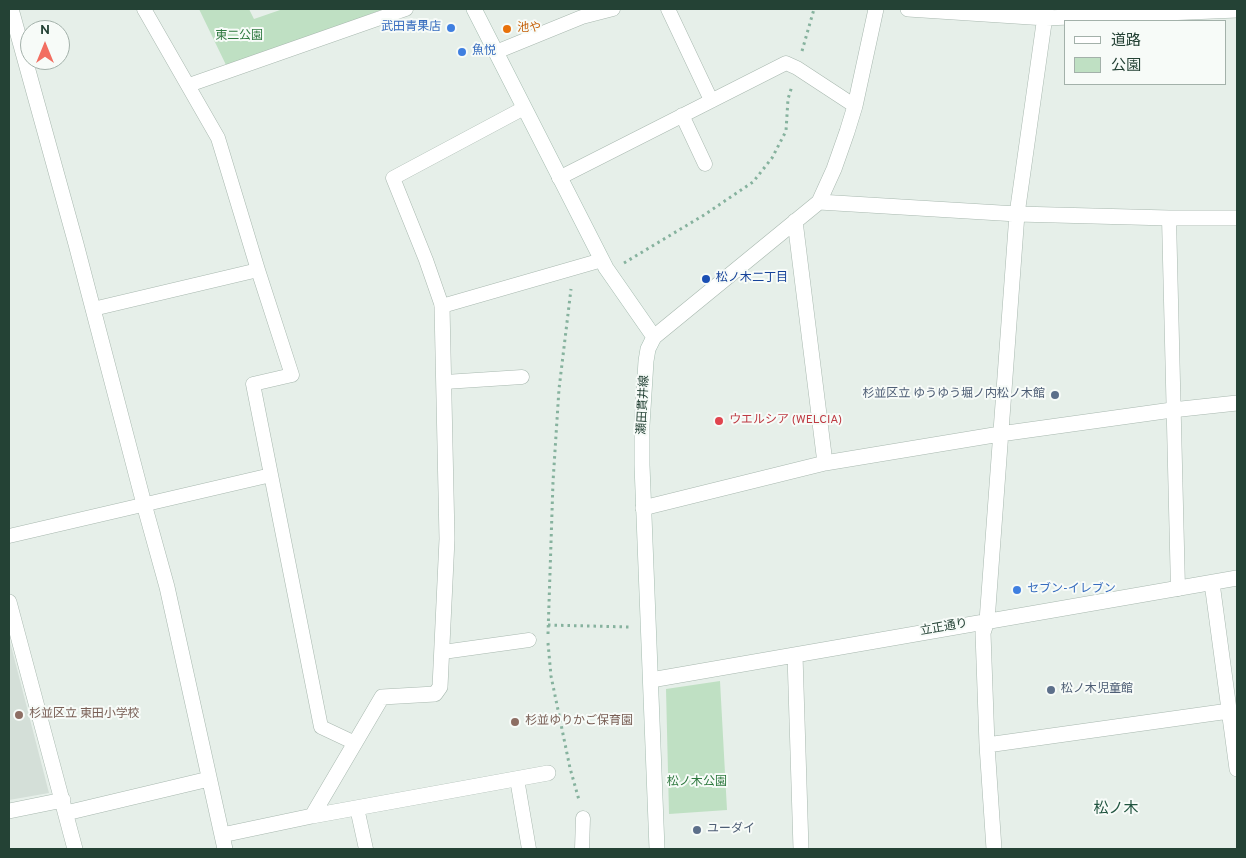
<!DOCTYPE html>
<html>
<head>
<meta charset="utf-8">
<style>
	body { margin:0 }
	#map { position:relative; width:1246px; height:858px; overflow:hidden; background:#e6efe9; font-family:Overpass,"Noto Sans JP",sans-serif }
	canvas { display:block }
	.frame { position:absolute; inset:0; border:10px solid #244235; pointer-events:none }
	.legend { position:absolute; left:1064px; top:20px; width:162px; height:65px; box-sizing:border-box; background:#f7fbf8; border:1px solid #a3b1aa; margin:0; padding:6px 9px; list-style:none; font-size:15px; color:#244235 }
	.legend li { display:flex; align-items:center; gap:10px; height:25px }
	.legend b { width:25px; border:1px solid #a3b1aa }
	.north { position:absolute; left:20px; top:20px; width:50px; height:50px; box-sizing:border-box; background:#f7fbf8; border:1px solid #a3b1aa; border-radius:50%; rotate:0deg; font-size:14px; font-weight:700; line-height:20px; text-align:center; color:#244235 }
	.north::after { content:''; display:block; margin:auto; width:18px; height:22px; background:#f26e61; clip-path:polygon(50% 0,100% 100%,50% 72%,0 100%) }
</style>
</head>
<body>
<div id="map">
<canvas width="1246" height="858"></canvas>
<div class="frame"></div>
<ul class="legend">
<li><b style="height:6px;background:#fff"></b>道路</li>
<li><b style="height:14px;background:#bfe0c3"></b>公園</li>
</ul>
<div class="north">N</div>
</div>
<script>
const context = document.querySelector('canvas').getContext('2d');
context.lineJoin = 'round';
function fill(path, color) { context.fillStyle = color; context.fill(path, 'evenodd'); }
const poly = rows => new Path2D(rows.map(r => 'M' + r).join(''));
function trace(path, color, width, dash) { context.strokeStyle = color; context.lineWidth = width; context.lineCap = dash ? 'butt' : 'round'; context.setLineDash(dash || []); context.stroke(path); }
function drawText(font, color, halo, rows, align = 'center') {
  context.font = font + ' Overpass,"Noto Sans JP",sans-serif'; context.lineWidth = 4; context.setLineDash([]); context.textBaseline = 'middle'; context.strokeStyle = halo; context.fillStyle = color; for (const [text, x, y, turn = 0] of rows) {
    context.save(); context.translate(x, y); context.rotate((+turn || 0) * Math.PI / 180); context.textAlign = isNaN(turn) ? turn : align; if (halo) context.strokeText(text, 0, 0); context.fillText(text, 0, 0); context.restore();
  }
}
fill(poly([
	[9,638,49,793,9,800]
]), '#d4dfd8');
fill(poly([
	[199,9,249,9,254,19,283,9,384,9,227,67],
	[720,681,727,810,669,814,666,689]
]), '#bfe0c3');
const lane = poly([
	[144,9,218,138,258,270,292,375,253,384,321,727,355,743],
	[668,9,711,100],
	[496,52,582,17,613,9],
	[189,85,406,9],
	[524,108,393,178,426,260,442,306,602,260],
	[682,115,705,164],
	[559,178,786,63,797,68,855,106],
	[1169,218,1178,589],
	[93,309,258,270],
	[445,382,522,377],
	[9,536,271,475],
	[443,652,529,640],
	[517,779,529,849],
	[357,808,366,849],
	[582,849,583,818]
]);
const street = poly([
	[11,9,76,244,144,504,167,587,225,849],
	[908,9,1046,18,1237,10],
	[819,202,1017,214,1169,218,1237,218],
	[795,221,825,463],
	[654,337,819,202,834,169,847,132,855,106,876,9],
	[643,508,825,463,1000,434,1172,410,1237,403],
	[1212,583,1237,769],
	[9,602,75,849],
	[795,655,801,849],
	[651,680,1237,578],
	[987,745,1229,711],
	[9,811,63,800],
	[66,813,209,779],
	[312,816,382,697,435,694,440,687,447,539,442,306],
	[222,835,312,816,548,773],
	[994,849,987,745,983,633,987,621,1017,214,1046,9]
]);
const secondary = poly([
	[474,9,606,268,654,337,648,349,646,361,642,425,642,465,657,849]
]);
trace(lane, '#a8b8af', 15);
trace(street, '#a8b8af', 16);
trace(secondary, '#a4bbaf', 16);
trace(poly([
	[802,51,814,9],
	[624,263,704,215,753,182,772,158,786,131,788,99,792,86],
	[548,625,630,627],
	[548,634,553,482,559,389,571,289],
	[548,643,551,676,570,768,579,800]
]), '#86b29e', 3, [2.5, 4]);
trace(lane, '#fff', 14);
trace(street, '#fff', 15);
trace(secondary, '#fff', 15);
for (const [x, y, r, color] of [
	[451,28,5,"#3f7fe0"],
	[507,29,5,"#e8710a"],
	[462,52,5,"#3f7fe0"],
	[706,279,5,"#1a4fb4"],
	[1055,395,5,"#5c6f8a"],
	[719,421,5,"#e0444e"],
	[1017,590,5,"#3f7fe0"],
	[1051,690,5,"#5c6f8a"],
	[19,715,5,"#8d6e63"],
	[515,722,5,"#8d6e63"],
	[697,830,5,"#5c6f8a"]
]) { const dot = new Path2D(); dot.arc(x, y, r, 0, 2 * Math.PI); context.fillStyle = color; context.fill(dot); trace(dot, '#f7fbf8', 2); }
drawText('12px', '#366cbe', '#f7fbf8', [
	["武田青果店",441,28,"right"],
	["魚悦",472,52],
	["セブン-イレブン",1027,590]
], 'left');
drawText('12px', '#c56008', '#f7fbf8', [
	["池や",517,29]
], 'left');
drawText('12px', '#2e793f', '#f7fbf8', [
	["東二公園",239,37],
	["松ノ木公園",697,783]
]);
drawText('12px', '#164399', '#f7fbf8', [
	["松ノ木二丁目",716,279]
], 'left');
drawText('12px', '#4e5e75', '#f7fbf8', [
	["杉並区立 ゆうゆう堀ノ内松ノ木館",1045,395,"right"],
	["松ノ木児童館",1061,690],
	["ユーダイ",707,830]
], 'left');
drawText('12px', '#244235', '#f7fbf8', [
	["瀬田貫井線",644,405,-87],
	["立正通り",944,628,-10]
]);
drawText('12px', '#be3a42', '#f7fbf8', [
	["ウエルシア (WELCIA)",729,421]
], 'left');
drawText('12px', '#785e54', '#f7fbf8', [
	["杉並区立 東田小学校",29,715],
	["杉並ゆりかご保育園",525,722]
], 'left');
drawText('15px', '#20543f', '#f7fbf8', [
	["松ノ木",1116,810]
]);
</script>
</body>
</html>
